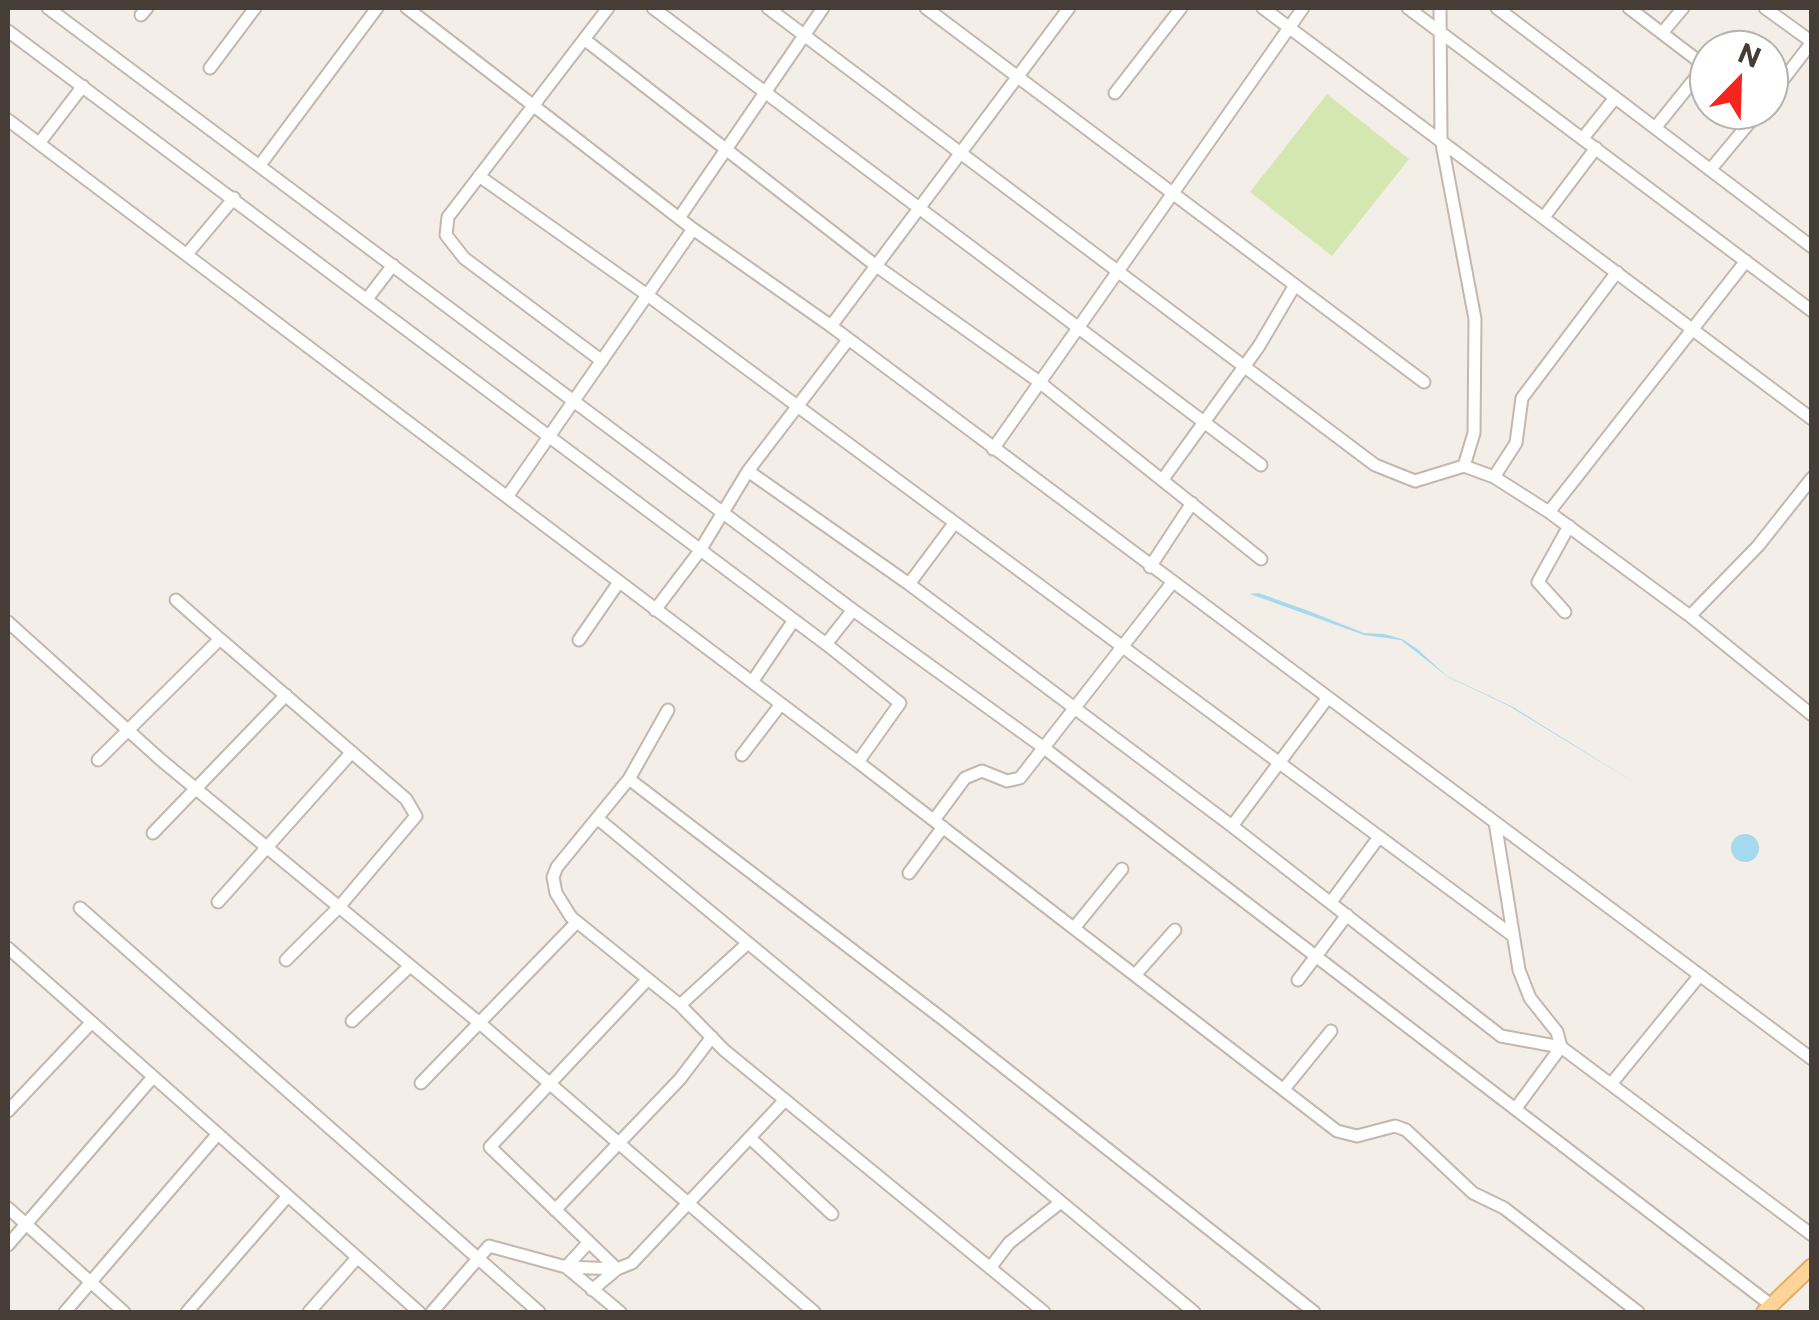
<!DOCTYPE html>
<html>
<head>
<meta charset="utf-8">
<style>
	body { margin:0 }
	#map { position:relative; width:1819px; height:1320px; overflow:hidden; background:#f3eee7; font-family:Commissioner,sans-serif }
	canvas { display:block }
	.frame { position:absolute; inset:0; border:10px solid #463e36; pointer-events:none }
	.north { position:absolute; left:1689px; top:30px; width:100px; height:100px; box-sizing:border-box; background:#fff; border:2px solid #b5b2af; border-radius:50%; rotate:23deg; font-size:28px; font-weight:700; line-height:40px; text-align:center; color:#463e36 }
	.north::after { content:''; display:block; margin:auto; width:35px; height:45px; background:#f5251d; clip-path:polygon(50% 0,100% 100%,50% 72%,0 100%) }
</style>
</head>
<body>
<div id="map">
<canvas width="1819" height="1320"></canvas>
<div class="frame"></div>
<div class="north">N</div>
</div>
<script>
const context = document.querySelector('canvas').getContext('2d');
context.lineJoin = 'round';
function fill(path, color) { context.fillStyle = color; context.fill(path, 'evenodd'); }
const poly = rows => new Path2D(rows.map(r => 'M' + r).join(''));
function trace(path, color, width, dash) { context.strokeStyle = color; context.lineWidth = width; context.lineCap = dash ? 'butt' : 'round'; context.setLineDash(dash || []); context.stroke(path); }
fill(poly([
	[1327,94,1409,159,1332,256,1250,192]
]), '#d4e7b1');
fill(poly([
	[1250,594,1258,593,1264,595,1306,610,1364,633,1384,634,1402,639,1416,648,1447,676,1513,707,1640,786,1509,706,1448,677,1401,640,1364,635],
	'1731 848a14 14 0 1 1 28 0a14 14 0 1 1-28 0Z'
]), '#a5d9ef');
const minor = poly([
	[48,8,853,610,1044,748,1771,1305],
	[407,8,693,229,831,326,1812,1059],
	[653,8,1261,465],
	[768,8,1375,465,1415,481,1464,466,1494,477,1549,512,1690,616,1812,715],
	[926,8,1424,382],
	[1263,8,1812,419],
	[1408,8,1812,311],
	[1440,8,1441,139,1475,319,1474,433,1464,466],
	[1497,8,1812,247],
	[1629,8,1709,69],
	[1765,8,1812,42,1769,98],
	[141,15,147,8],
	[8,31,826,644,853,610],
	[1662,33,1683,8],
	[584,39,875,265,1038,381,1261,559],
	[210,68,255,8],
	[1115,93,1181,8],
	[8,120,858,762,900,703,826,644],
	[1655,128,1705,66],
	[1583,138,1615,98],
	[40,142,83,86],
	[260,165,377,8],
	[1710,170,1760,110],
	[479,176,650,297,1512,935],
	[1544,217,1596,148],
	[679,218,823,8],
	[187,254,234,198],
	[367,299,393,265],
	[831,326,1069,8],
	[602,361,464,258,446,235,448,217,608,8],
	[993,449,1303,8],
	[748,471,909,584,1232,826,1501,1036,1561,1047,1812,1235],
	[1494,477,1516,443,1522,398,1617,272],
	[1163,479,1259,346,1295,285],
	[507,497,693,229],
	[1549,512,1746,261],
	[1150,567,1192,503],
	[909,584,953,525],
	[176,600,220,639],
	[655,610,699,552,748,471,848,340],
	[1565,612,1538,582,1569,526],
	[1690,616,1758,546,1812,478],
	[8,622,161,760,482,1025,814,1312],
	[579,640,619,582],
	[752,682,794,620],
	[668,710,629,779,557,867,553,877,556,893,571,917,680,1005,724,1050,1044,1312],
	[742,755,781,704],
	[98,760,220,639,406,799,416,816,339,907,286,960],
	[858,762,1337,1131,1357,1136,1395,1126,1406,1130,1473,1193,1504,1208,1638,1312],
	[629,779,944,1020,1314,1312],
	[597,818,1194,1312],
	[934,820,965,778,982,771,1007,781,1020,778,1172,583],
	[1495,822,1519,970,1530,998,1557,1032,1561,1047],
	[1232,826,1326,700],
	[153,833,286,695],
	[909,873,943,827],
	[218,902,352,752],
	[1331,902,1379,837],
	[80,908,539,1312],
	[1074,928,1122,869],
	[8,948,419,1312],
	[1135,975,1175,930],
	[1298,980,1347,915],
	[680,1005,748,943],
	[352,1021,410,966],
	[421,1083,577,922],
	[1611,1084,1700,975],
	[1284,1089,1331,1031],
	[1516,1108,1561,1047],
	[8,1111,91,1023],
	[750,1138,832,1214],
	[8,1208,124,1312],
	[555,1210,680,1079,712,1037],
	[589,1242,566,1267,617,1269,632,1263,785,1100],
	[8,1245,153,1077],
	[990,1268,1009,1243,1061,1202],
	[592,1290,617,1269,490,1147,648,979],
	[65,1312,217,1135],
	[187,1312,286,1198],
	[309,1312,356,1259],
	[432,1312,489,1246,566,1267,620,1312]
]);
const major = poly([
	[1764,1312,1812,1266]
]);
trace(minor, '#c2b8ad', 15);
trace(major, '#e1af68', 18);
trace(minor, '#fff', 11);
trace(major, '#fcd498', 14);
</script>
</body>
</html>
